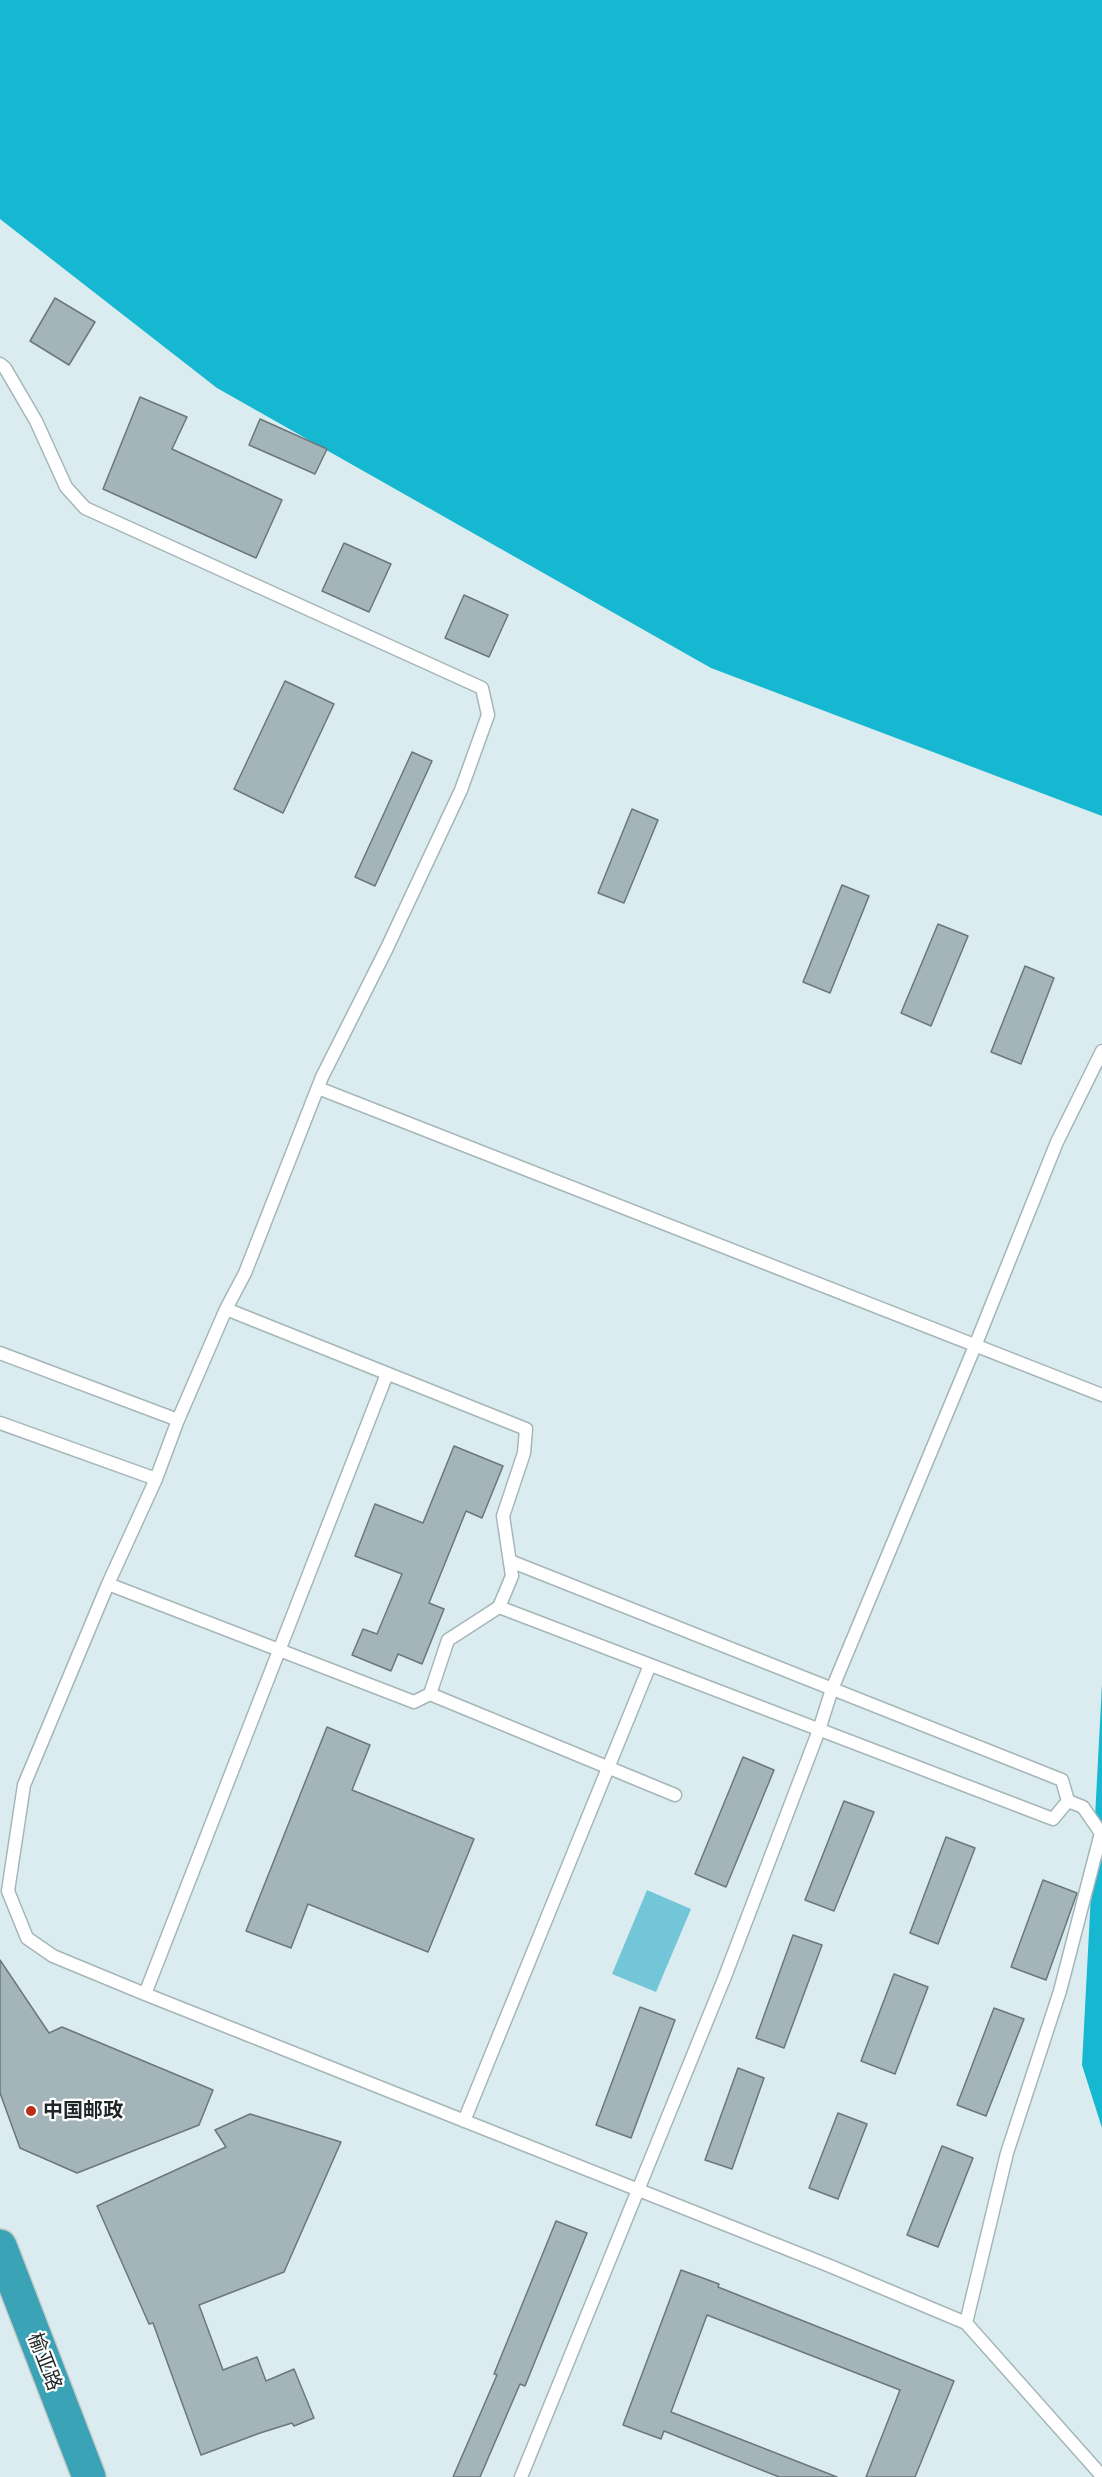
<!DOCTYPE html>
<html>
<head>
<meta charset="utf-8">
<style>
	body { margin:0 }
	canvas { display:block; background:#dbecf0 }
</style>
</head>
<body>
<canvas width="1102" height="2477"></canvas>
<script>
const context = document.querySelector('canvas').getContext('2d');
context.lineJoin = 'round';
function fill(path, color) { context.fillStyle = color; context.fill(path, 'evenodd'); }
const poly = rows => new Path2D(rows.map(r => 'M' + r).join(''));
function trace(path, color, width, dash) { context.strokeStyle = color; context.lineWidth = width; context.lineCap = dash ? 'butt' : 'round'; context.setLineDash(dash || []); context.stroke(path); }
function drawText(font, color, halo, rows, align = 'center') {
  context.font = font + ' Helvetica,"Noto Sans SC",sans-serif'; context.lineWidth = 4.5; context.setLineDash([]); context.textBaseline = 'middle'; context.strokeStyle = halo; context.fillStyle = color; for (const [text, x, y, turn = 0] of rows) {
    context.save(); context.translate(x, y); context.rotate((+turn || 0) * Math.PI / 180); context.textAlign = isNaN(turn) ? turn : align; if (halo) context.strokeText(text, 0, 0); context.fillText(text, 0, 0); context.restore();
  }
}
fill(poly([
	[647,1890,691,1909,656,1992,612,1974]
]), '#73c6d7');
fill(poly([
	[0,0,1102,0,1102,816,711,668,217,388,0,219],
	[1102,1684,1102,2128,1082,2065]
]), '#16b7d1');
const building = poly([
	[55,298,95,322,69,365,30,341,55,298],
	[140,397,187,417,172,449,282,500,256,558,103,489,140,397],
	[260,419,327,449,315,474,249,445,260,419],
	[344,543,391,564,369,612,322,591,344,543],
	[464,595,508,615,489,657,445,638,464,595],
	[285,681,334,704,283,813,234,789,285,681],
	[412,752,432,761,375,886,355,877,412,752],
	[632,809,658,820,624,903,598,893,632,809],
	[842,885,869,896,830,993,803,982,842,885],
	[938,924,968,936,931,1026,901,1013,938,924],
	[1025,966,1054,978,1021,1064,991,1052,1025,966],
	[454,1446,503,1466,482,1518,466,1511,429,1603,444,1609,422,1664,398,1654,391,1671,352,1655,363,1629,377,1634,402,1574,355,1556,375,1504,423,1523,454,1446],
	[327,1727,370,1745,352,1790,474,1839,428,1952,308,1904,291,1948,246,1931,327,1727],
	[743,1757,774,1770,726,1887,695,1874,743,1757],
	[844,1801,874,1812,834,1911,805,1900,844,1801],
	[946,1837,975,1848,938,1944,910,1933,946,1837],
	[1043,1880,1077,1893,1046,1980,1011,1967,1043,1880],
	[793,1935,822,1945,784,2048,756,2038,793,1935],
	[0,1960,49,2033,62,2027,213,2090,199,2125,77,2173,20,2148,0,2093,0,1960],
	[894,1974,928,1987,895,2074,861,2061,894,1974],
	[640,2007,675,2020,631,2138,596,2125,640,2007],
	[994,2008,1024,2019,986,2116,957,2105,994,2008],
	[738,2068,764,2078,732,2169,705,2160,738,2068],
	[838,2113,867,2124,838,2199,809,2188,838,2113],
	[250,2114,341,2142,284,2272,199,2305,223,2370,257,2357,266,2381,294,2369,314,2418,294,2426,292,2423,260,2433,201,2455,153,2323,149,2324,97,2206,226,2147,215,2130,250,2114],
	[942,2146,973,2158,938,2247,907,2235,942,2146],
	[556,2221,587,2233,525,2386,520,2384,480,2477,453,2477,497,2375,494,2374,556,2221],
	[681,2270,719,2284,718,2287,954,2381,915,2477,866,2477,900,2390,707,2315,671,2412,837,2477,779,2477,664,2431,661,2439,623,2425,681,2270]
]);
fill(building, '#a4b5b9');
trace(building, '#68787b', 1.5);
const lane = poly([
	[0,364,5,368,36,421,66,487,85,508,482,688,488,715,461,790,386,950,322,1077,245,1273,226,1309,178,1420,156,1479,108,1584,24,1785,8,1891,27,1938,53,1956,145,1994,830,2266,966,2323,1102,2476],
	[318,1088,1102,1395],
	[0,1353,178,1420],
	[0,1423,156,1479],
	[108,1584,414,1702,430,1694,448,1640,499,1607,512,1576,503,1516,524,1453,526,1429,226,1309],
	[499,1607,1053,1819,1068,1801,1062,1780,510,1561],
	[430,1694,675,1795],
	[145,1994,387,1374],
	[464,2121,650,1665],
	[966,2323,1007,2153,1060,1991,1101,1833,1083,1807,1068,1801],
	[521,2477,724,1979,819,1730,832,1689,975,1346,1057,1142,1102,1051]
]);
const highway = poly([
	[0,2246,89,2477]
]);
trace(lane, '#a5b6b9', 15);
trace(highway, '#c9cbcb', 36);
trace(lane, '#fff', 12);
trace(highway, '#3aa3b6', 33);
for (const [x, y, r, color] of [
	[31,2111,6,"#ba2e15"]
]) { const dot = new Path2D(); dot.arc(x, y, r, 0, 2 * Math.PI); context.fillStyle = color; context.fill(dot); trace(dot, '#fff', 2); }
drawText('bold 20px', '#1f2627', '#fff', [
	["中国邮政",43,2111]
], 'left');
drawText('20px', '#1f2627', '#fff', [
	["榆亚路",44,2362,69]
]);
</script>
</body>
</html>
